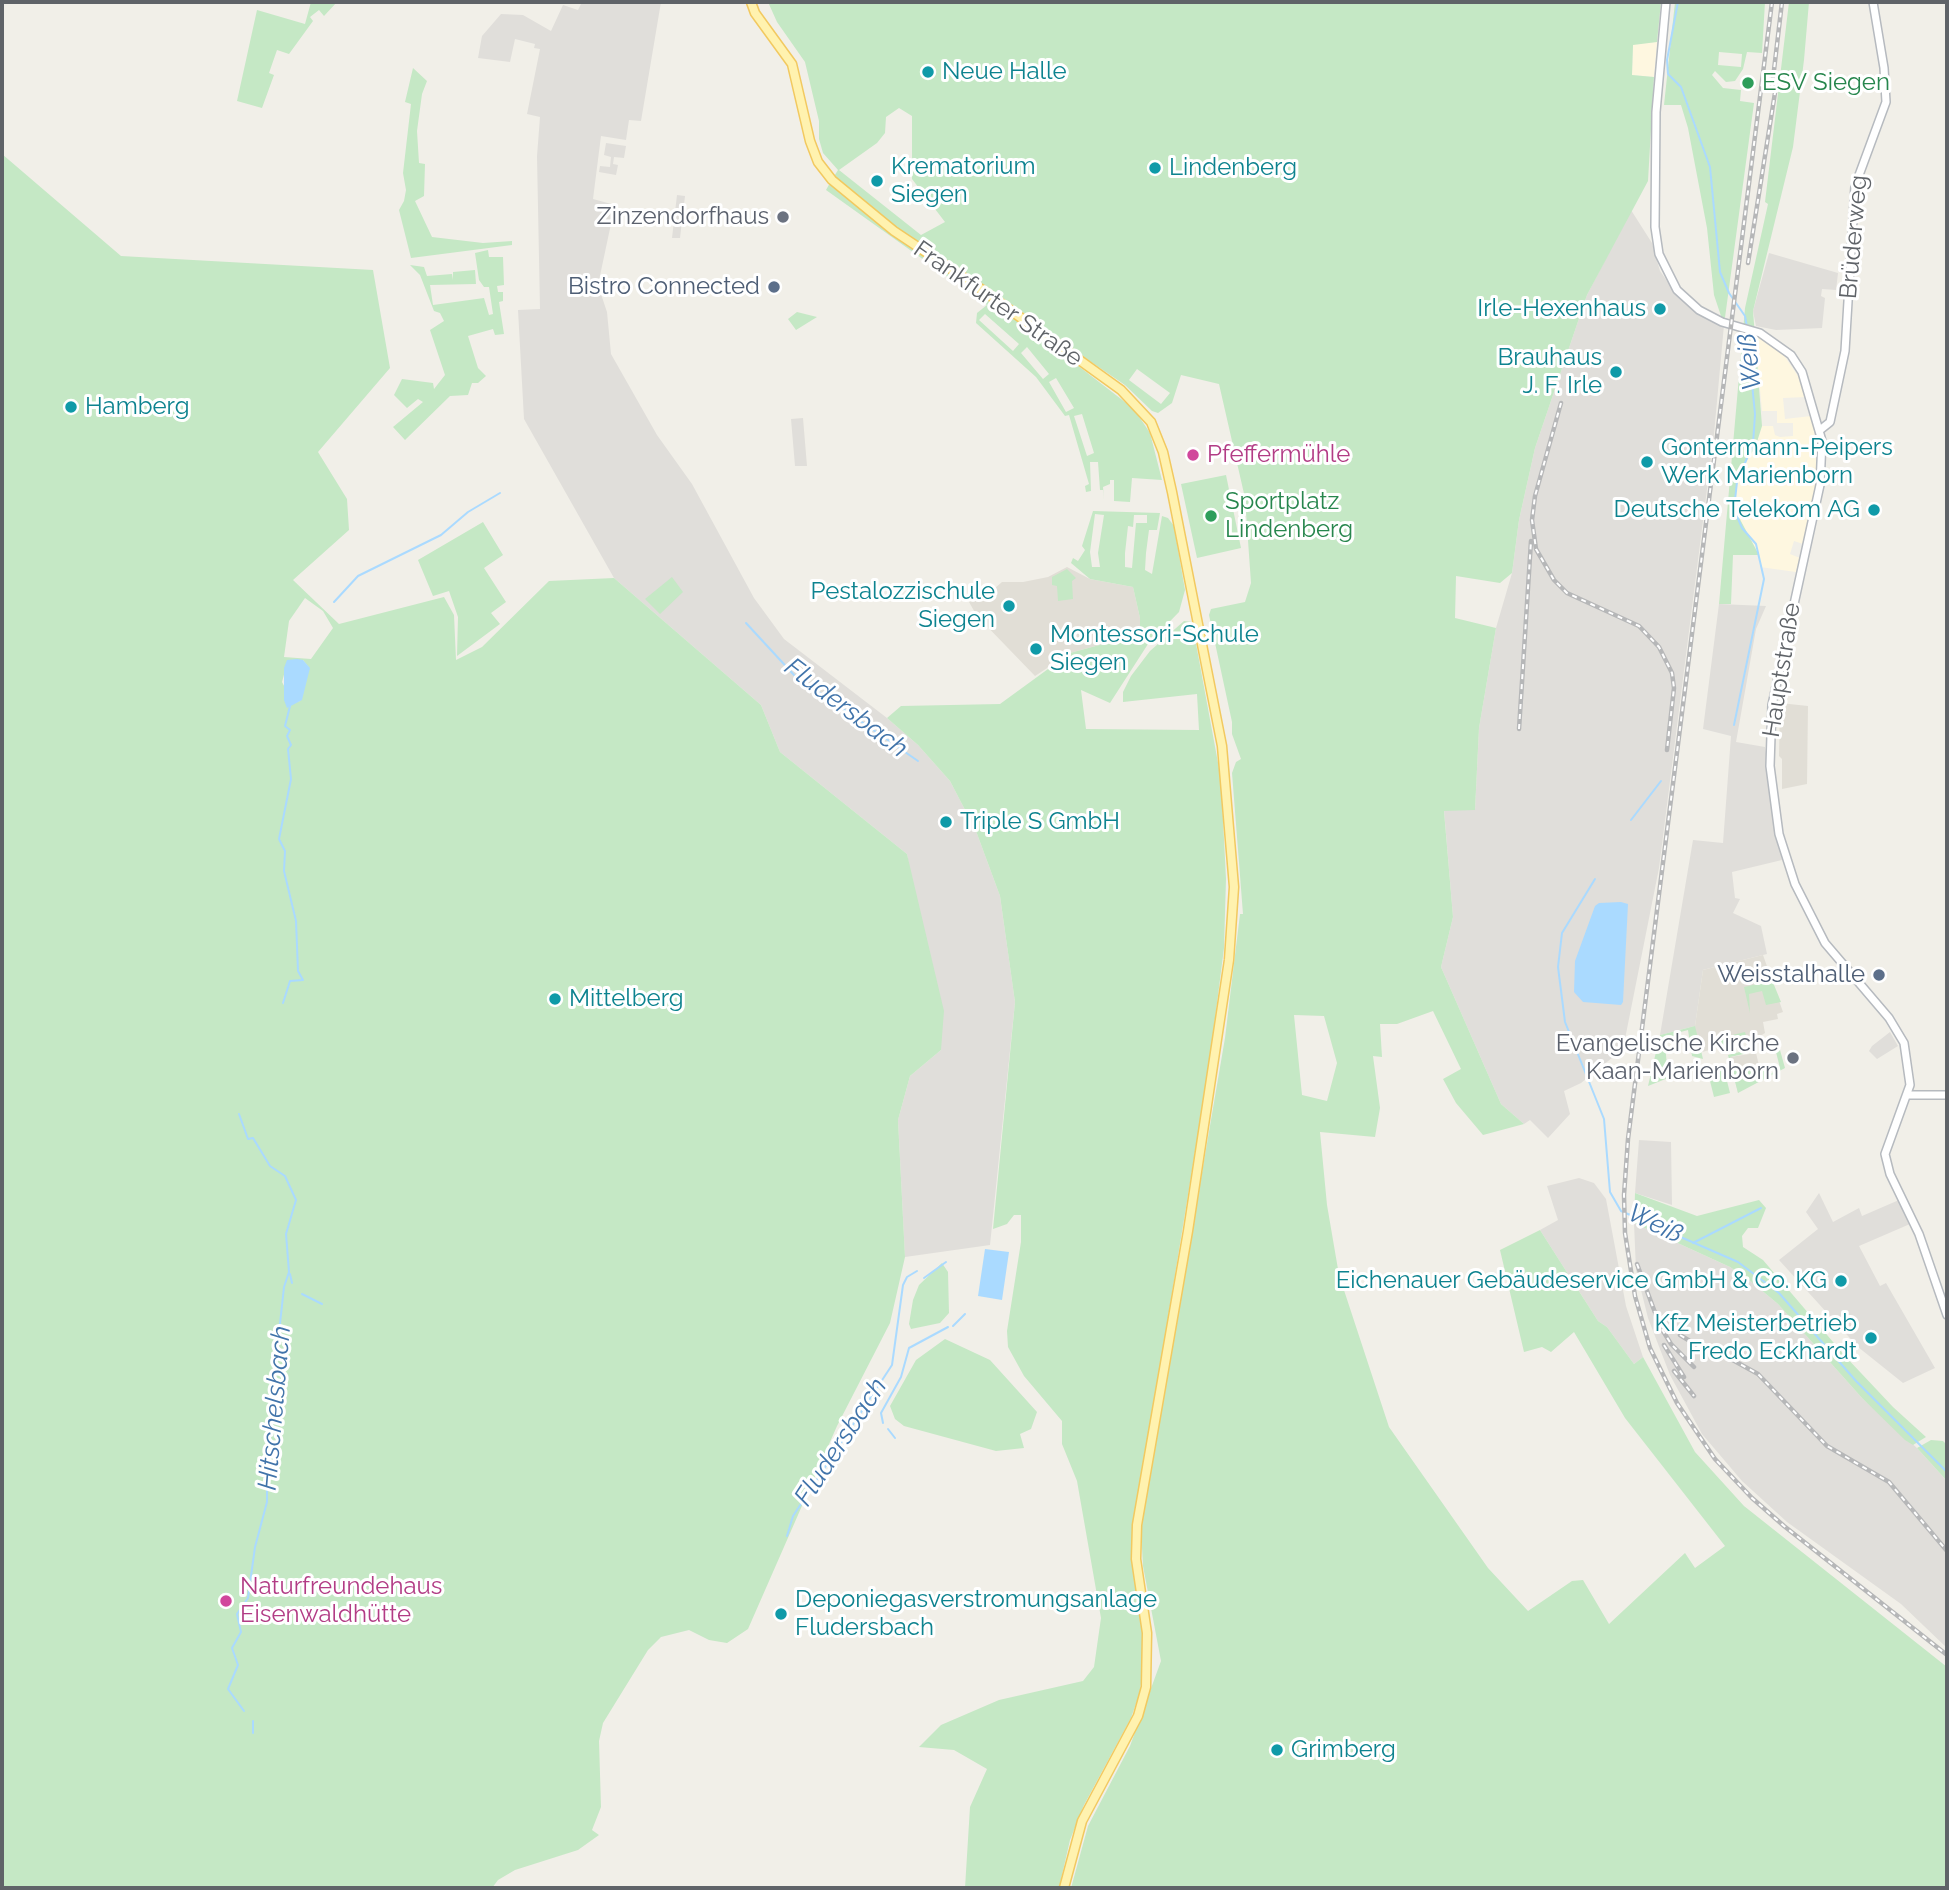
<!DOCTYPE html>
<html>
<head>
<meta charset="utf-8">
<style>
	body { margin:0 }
	#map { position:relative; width:1949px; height:1890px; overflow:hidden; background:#f1efe8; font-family:Raleway,sans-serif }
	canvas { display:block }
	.frame { position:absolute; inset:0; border:4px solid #5f6368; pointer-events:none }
</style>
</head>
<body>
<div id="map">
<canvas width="1949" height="1890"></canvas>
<div class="frame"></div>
</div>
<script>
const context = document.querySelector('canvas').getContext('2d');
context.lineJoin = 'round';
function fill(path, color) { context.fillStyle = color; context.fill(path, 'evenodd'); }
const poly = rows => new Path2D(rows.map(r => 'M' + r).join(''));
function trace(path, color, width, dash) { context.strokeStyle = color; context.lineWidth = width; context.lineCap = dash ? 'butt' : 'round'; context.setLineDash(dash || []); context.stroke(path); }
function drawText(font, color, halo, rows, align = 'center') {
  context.font = font + ' Raleway,sans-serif'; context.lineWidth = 6; context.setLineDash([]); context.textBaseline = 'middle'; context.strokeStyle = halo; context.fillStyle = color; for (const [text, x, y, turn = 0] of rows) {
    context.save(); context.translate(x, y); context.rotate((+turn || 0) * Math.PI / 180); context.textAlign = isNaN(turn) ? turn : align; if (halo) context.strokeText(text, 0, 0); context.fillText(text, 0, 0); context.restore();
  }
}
fill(poly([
	[1657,42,1654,77,1632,75,1633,44],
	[1755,335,1781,351,1802,382,1806,397,1783,398,1785,419,1811,416,1814,426,1817,480,1803,544,1794,541,1790,554,1800,558,1796,572,1760,567,1759,555,1734,509,1737,484,1744,464,1755,448,1762,426,1773,426,1775,435,1780,437,1793,436,1793,423,1777,423,1777,411,1762,411]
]), '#fef7e0');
fill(poly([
	[582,2,661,2,641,121,629,120,626,140,601,136,593,199,615,205,598,285,607,312,611,354,657,435,692,484,754,598,784,639,887,718,918,745,950,781,976,831,1000,896,1015,1002,990,1245,905,1257,898,1120,910,1076,941,1050,907,854,780,752,761,705,614,578,524,419,518,310,540,309,537,156,540,117,527,114,540,49,534,48,535,44,515,39,510,62,478,58,482,36,501,14,523,15,551,31,563,5,578,10],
	[606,143,626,146,624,158,614,157,613,164,618,165,616,175,599,172,600,166,610,167,611,157,604,155],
	[677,195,685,196,680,238,672,238],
	[1631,210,1652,243,1660,271,1672,288,1696,313,1724,325,1714,434,1659,868,1623,1049,1581,1083,1564,1091,1570,1114,1548,1138,1530,1120,1524,1124,1501,1104,1441,967,1453,917,1444,810,1475,810,1479,728,1496,628,1512,573,1519,520,1535,448,1587,295],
	[1769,253,1838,273,1836,290,1822,289,1821,296,1825,298,1822,328,1776,330,1756,326,1753,311],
	[803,418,807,466,795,466,791,419],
	[1719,604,1766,606,1756,629,1736,742,1765,747,1782,860,1732,872,1735,898,1740,899,1733,913,1761,926,1767,954,1703,970,1695,1026,1660,1035,1693,840,1723,843,1731,736,1703,729],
	[1890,1032,1898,1046,1877,1059,1869,1051,1872,1046],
	[1639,1140,1671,1142,1672,1205,1635,1193],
	[1579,1178,1594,1183,1606,1199,1626,1306,1643,1357,1634,1364,1607,1327,1598,1321,1540,1230,1558,1220,1547,1186],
	[1819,1193,1833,1222,1859,1208,1862,1216,1899,1200,1910,1224,1859,1246,1880,1286,1886,1283,1935,1368,1903,1383,1858,1347,1779,1260,1818,1229,1806,1212],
	[1634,1223,1730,1267,1748,1279,1778,1304,1862,1398,1917,1448,1947,1481,1947,1648,1901,1604,1787,1522,1742,1481,1702,1434,1670,1375,1648,1318,1636,1270]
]), '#e0deda');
fill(poly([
	[1067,567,1090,579,1133,587,1140,618,1140,634,1070,653,1035,676,977,616,969,602,987,595,1002,582,1023,582,1048,577],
	[1780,703,1808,706,1807,784,1782,789,1782,759,1779,756],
	[1763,955,1783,1012,1777,1014,1778,1019,1763,1022,1765,1033,1757,1038,1694,1054,1688,1028,1695,1026,1703,970],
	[1756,1053,1760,1070,1738,1093,1730,1057]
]), '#e1ded6');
fill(poly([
	[311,2,337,2,324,16,319,10,310,17,313,21,289,54,277,50,269,73,274,75,262,108,237,101,257,10,305,24],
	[768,2,1661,2,1657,42,1633,45,1632,75,1654,77,1648,181,1587,295,1535,448,1519,520,1512,573,1500,583,1456,576,1455,618,1496,628,1479,728,1475,810,1444,811,1453,917,1441,967,1501,1104,1524,1124,1483,1135,1456,1103,1443,1079,1461,1069,1433,1011,1397,1024,1380,1024,1382,1057,1373,1056,1380,1108,1375,1137,1320,1132,1327,1205,1339,1275,1389,1427,1488,1568,1528,1611,1572,1581,1583,1580,1609,1624,1685,1553,1695,1568,1725,1546,1625,1418,1574,1332,1551,1352,1542,1347,1524,1352,1500,1250,1540,1230,1598,1321,1607,1327,1634,1364,1643,1357,1695,1452,1744,1506,1947,1667,1947,1888,1071,1888,1088,1826,1130,1746,1161,1661,1143,1566,1141,1530,1225,1038,1240,914,1243,914,1232,773,1236,762,1241,759,1232,734,1232,722,1209,615,1211,609,1245,602,1251,583,1245,498,1219,384,1181,375,1172,403,1158,413,1152,411,1125,385,896,229,833,178,838,170,823,153,819,139,819,121,805,62,777,22],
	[899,108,912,116,912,179,945,222,921,235,839,170,877,143,885,133,886,117],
	[1137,369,1170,393,1161,404,1129,380],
	[1294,1015,1324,1016,1337,1063,1327,1101,1302,1095],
	[1675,2,1765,2,1762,53,1747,52,1743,69,1735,81,1726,82,1715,71,1712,75,1723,88,1741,90,1740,101,1754,103,1724,325,1714,295,1707,228,1688,128,1681,105,1664,105],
	[1719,52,1742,54,1741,67,1718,65],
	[1789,2,1809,2,1804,60,1793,147,1753,311,1762,426,1755,448,1744,464,1737,484,1734,508,1759,555,1733,555,1731,604,1719,604,1745,308,1768,204,1765,202],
	[413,68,427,81,422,94,417,131,419,163,425,164,424,196,415,201,432,237,483,243,512,241,512,245,411,258,399,210,404,201,406,190,403,173,411,104,405,102],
	[2,154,121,256,373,270,390,368,318,452,347,499,349,530,293,580,339,624,444,597,454,615,456,660,482,647,549,581,614,578,761,705,780,752,907,854,944,1011,941,1050,910,1076,898,1120,905,1257,890,1323,837,1426,748,1629,727,1643,709,1640,689,1630,661,1637,648,1650,603,1723,599,1741,601,1807,592,1830,599,1835,578,1850,515,1870,498,1880,492,1888,2,1888],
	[305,598,323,611,333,628,311,659,284,657,289,621],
	[288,660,303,660,309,668,300,701,293,703,282,682],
	[831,181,980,290,1134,409,1150,433,1162,480,1132,478,1130,502,1114,501,1114,480,1110,480,1110,484,1103,487,1104,500,1103,490,1100,490,1098,462,1090,462,1091,491,1086,492,1085,486,1089,484,1069,415,1065,416,1036,377,976,323,977,313,987,305,826,190],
	[985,314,1019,344,1013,351,979,320],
	[1027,347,1049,374,1043,379,1021,353],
	[1056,378,1074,408,1066,412,1049,382],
	[1082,414,1094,453,1087,456,1074,416],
	[488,250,489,257,503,257,504,285,497,286,498,292,503,292,503,301,499,302,504,334,495,335,493,329,468,336,478,368,486,376,478,383,472,383,468,395,450,396,405,440,393,427,423,402,418,399,407,408,394,395,402,379,433,383,434,389,445,375,430,330,444,321,440,313,434,311,420,275,410,265,424,267,427,276,452,274,453,280,453,272,475,270,476,284,430,285,433,305,484,298,489,315,493,314,489,287,484,287,479,280,475,253],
	[797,312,817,317,796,330,788,319],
	[1226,475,1241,548,1197,558,1181,484],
	[1093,511,1160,513,1157,530,1149,530,1146,553,1145,570,1152,574,1162,516,1168,518,1174,526,1185,590,1179,612,1148,644,1110,703,1081,690,1086,729,1199,730,1197,694,1123,702,1123,692,1131,676,1150,651,1184,621,1192,622,1221,779,1226,879,1224,948,1209,1066,1137,1508,1133,1551,1145,1647,1140,1692,1131,1718,1084,1805,1070,1840,1059,1888,965,1888,970,1807,987,1769,954,1750,919,1747,941,1725,999,1700,1083,1681,1094,1667,1101,1618,1077,1481,1062,1444,1062,1421,1024,1376,1008,1347,1007,1331,1021,1242,1021,1215,1014,1215,1007,1224,993,1229,1015,1002,1000,896,976,831,950,781,918,745,887,718,901,706,1000,704,1070,653,1140,634,1140,618,1133,587,1090,579,1071,563,1073,558,1078,561,1085,550,1082,546],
	[1095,514,1104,515,1098,553,1100,567,1092,567,1090,552],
	[1134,515,1147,515,1147,523,1136,523,1132,568,1125,567,1125,553,1128,526,1133,527],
	[483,522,503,555,484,568,506,602,491,613,500,624,457,656,458,617,449,591,433,596,418,560],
	[1067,569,1076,578,1072,581,1073,599,1058,601,1057,586,1052,585,1052,577],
	[672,577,683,592,660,614,645,599],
	[1754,971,1759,972,1766,981,1772,980,1781,1002,1766,1005,1762,991,1749,994,1750,1013,1744,987,1757,984],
	[1695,1026,1703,1059,1692,1056,1688,1030,1677,1033,1681,1039,1665,1042,1667,1067,1671,1067,1673,1076,1648,1086,1660,1035],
	[1745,1032,1747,1039,1713,1047,1711,1040],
	[1775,1048,1780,1050,1785,1068,1738,1093,1728,1055,1747,1050,1748,1053,1730,1057,1735,1070,1752,1065,1753,1071,1766,1068,1770,1074,1780,1068,1776,1052,1769,1053],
	[1724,1069,1730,1093,1714,1097,1708,1073],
	[1635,1193,1697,1216,1759,1200,1766,1208,1758,1228,1748,1228,1742,1236,1743,1247,1763,1260,1845,1356,1893,1407,1926,1437,1913,1445,1905,1440,1862,1398,1778,1304,1748,1279,1730,1267,1634,1223],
	[942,1263,948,1272,949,1313,940,1323,911,1329,909,1324,913,1300,919,1285],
	[945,1339,990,1360,1037,1412,1031,1429,1020,1434,1024,1448,996,1451,904,1426,895,1419,890,1406,916,1360],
	[1931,1440,1943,1441,1947,1445,1947,1481,1917,1448]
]), '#c5e8c5');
fill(poly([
	[297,659,303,660,310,668,302,700,287,708,284,700,284,668,287,660],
	[1621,902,1628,904,1623,1002,1621,1005,1583,1002,1574,992,1575,961,1595,906,1599,903],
	[985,1249,1009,1252,1002,1300,978,1296]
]), '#aadaff');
trace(poly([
	[1678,2,1667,60,1668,74,1681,87,1710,167,1720,272,1729,293,1745,316,1747,327],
	[334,602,358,576,441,535,468,512,500,493],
	[746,623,794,675,918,761],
	[1734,725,1764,579,1756,544,1742,528,1734,509,1737,482,1753,444,1755,414,1747,332],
	[1631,820,1661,781],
	[1595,879,1562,933,1558,967,1565,1022,1604,1119,1610,1192,1621,1211,1738,1262,1779,1293,1856,1381,1947,1472],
	[283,1003,290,981,303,980,298,971,296,921,284,871,285,851,279,839,291,779,288,749,291,745,287,736,290,730,285,726,290,706],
	[239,1114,248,1139,253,1138,270,1166,285,1176,296,1200,286,1234,289,1272,284,1287,275,1369,267,1452,267,1502,255,1547,248,1598,237,1614,241,1632,232,1648,238,1665,228,1689,244,1711],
	[1693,1243,1761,1208],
	[290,1274,292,1283],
	[924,1278,946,1262],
	[302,1294,322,1304],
	[953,1326,965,1314],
	[883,1423,881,1413,901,1377,909,1348,948,1327],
	[888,1429,895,1438],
	[787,1536,793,1516,892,1365,903,1285,907,1277,917,1271],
	[253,1721,253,1733]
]), '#aadaff', 2);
const secondary = poly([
	[1666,2,1656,112,1655,227,1659,254,1677,290,1699,310,1722,322,1760,333,1791,355,1802,372,1822,441,1820,485,1772,705,1770,766,1779,834,1795,884,1825,943,1889,1018,1904,1043,1910,1085,1885,1154,1890,1174,1919,1234,1947,1315],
	[1820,430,1830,422,1845,351,1855,186,1886,102,1884,68,1873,2],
	[1908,1095,1947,1095]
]);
const primary = poly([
	[751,2,755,13,792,64,810,141,818,162,832,180,894,231,981,289,1121,390,1151,422,1163,452,1172,492,1222,746,1234,887,1229,960,1188,1231,1137,1525,1136,1559,1147,1633,1146,1687,1138,1716,1082,1821,1064,1888]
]);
trace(secondary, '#b6babf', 10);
trace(primary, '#f2c960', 11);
trace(secondary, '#fff', 7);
trace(primary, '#fff2af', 8);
const rail = poly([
	[1772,2,1628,1139,1624,1195,1625,1233,1635,1296,1650,1348,1677,1403,1715,1459,1752,1498,1784,1526,1947,1655],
	[1772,87,1782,2],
	[1748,263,1777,80],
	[1561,403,1535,496,1532,520,1536,549,1554,580,1567,593,1639,626,1659,647,1672,673,1674,688,1667,750],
	[1519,729,1531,541],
	[1637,1264,1660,1326,1671,1344,1694,1367],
	[1680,1335,1711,1354],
	[1664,1345,1684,1377],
	[1704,1350,1729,1358,1758,1374,1827,1446,1889,1482,1947,1551],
	[1674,1371,1694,1396]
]);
trace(rail, '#b6b7b8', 4.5);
trace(rail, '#fff', 2, [5]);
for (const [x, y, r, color] of [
	[928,72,7,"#0f9aa8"],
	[1748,83,7,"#2e9e5b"],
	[1155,168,7,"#0f9aa8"],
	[877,181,7,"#0f9aa8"],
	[783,217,7,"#6b7280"],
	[774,287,7,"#5c6f8a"],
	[1660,309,7,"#0f9aa8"],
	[1616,372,7,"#0f9aa8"],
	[71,407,7,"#0f9aa8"],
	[1193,455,7,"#d1479c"],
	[1647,462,7,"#0f9aa8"],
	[1874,510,7,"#0f9aa8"],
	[1211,516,7,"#2e9e5b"],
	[1009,606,7,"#0f9aa8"],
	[1036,649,7,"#0f9aa8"],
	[946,822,7,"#0f9aa8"],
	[1879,975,7,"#5c6f8a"],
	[555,999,7,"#0f9aa8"],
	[1793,1058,7,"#6b7280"],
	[1841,1281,7,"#0f9aa8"],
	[1871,1338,7,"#0f9aa8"],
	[226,1601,7,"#d1479c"],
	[781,1614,7,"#0f9aa8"],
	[1277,1750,7,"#0f9aa8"]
]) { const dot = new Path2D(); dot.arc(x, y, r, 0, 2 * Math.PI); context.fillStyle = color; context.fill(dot); trace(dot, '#fff', 2.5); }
drawText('24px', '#0d838f', '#fff', [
	["Neue Halle",942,72],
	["Krematorium",891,167],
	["Siegen",891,195],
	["Lindenberg",1169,168],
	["Irle-Hexenhaus",1646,309,"right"],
	["Brauhaus",1602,358,"right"],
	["J. F. Irle",1602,386,"right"],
	["Hamberg",85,407],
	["Gontermann-Peipers",1661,448],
	["Werk Marienborn",1661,476],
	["Deutsche Telekom AG",1860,510,"right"],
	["Pestalozzischule",995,592,"right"],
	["Siegen",995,620,"right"],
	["Montessori-Schule",1050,635],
	["Siegen",1050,663],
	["Triple S GmbH",960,822],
	["Mittelberg",569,999],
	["Eichenauer Gebäudeservice GmbH & Co. KG",1827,1281,"right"],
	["Kfz Meisterbetrieb",1857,1324,"right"],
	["Fredo Eckhardt",1857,1352,"right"],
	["Deponiegasverstromungsanlage",795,1600],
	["Fludersbach",795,1628],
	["Grimberg",1291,1750]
], 'left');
drawText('24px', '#27864d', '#fff', [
	["ESV Siegen",1762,83],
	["Sportplatz",1225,502],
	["Lindenberg",1225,530]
], 'left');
drawText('24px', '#5b616d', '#fff', [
	["Zinzendorfhaus",769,217],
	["Evangelische Kirche",1779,1044],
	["Kaan-Marienborn",1779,1072]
], 'right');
drawText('24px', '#5f6368', '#fff', [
	["Brüderweg",1854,237,-85],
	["Frankfurter Straße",998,304,35],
	["Hauptstraße",1782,670,-81]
]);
drawText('24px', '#4e5e75', '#fff', [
	["Bistro Connected",760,287],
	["Weisstalhalle",1865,975]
], 'right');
drawText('24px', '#b23c85', '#fff', [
	["Pfeffermühle",1207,455],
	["Naturfreundehaus",240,1587],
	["Eisenwaldhütte",240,1615]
], 'left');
drawText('italic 26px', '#4174aa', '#fff', [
	["Weiß",1750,362,-96],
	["Fludersbach",846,708,37],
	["Weiß",1655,1224,26],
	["Hitschelsbach",275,1408,-85],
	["Fludersbach",841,1442,-57]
]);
</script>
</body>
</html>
